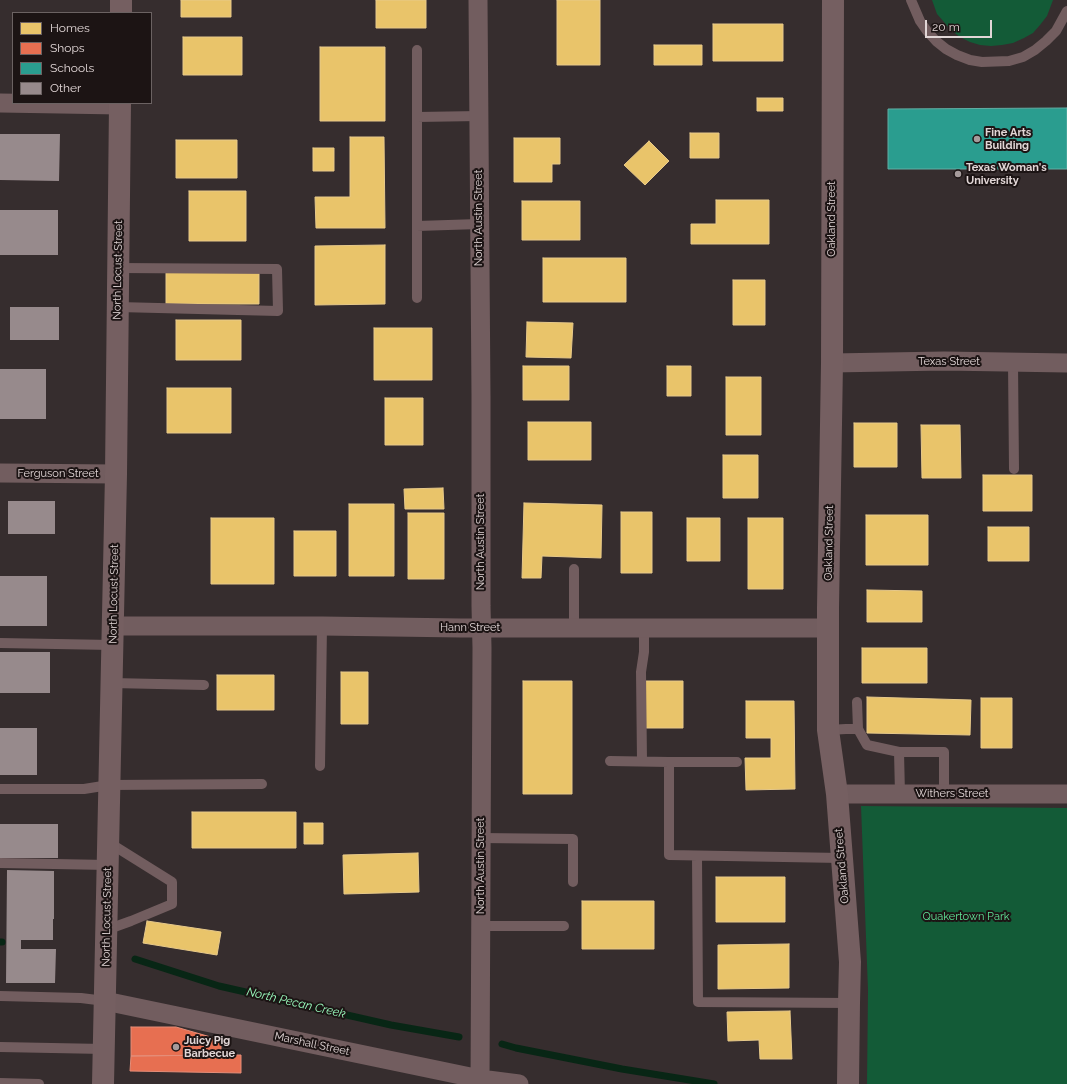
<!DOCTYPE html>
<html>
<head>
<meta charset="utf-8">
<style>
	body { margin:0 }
	#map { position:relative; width:1067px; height:1084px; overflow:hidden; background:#362d2e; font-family:Raleway,sans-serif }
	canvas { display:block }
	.legend { position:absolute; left:12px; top:12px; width:140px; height:92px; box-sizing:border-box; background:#1c1414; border:1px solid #6b6262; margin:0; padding:5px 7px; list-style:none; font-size:12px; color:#e1d6d6 }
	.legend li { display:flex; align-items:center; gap:8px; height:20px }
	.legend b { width:20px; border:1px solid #6b6262 }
	.scale { position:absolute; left:925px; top:20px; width:67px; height:18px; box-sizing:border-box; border:2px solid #e1d6d6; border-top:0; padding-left:5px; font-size:12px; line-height:14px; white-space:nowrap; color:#e1d6d6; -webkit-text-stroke:3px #1c1414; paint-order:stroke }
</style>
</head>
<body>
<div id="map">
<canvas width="1067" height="1084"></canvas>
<ul class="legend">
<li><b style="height:11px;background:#e9c46a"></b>Homes</li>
<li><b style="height:11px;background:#e76f51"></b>Shops</li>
<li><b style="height:11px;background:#2a9d8f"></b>Schools</li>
<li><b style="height:11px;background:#978a8c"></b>Other</li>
</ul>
<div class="scale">20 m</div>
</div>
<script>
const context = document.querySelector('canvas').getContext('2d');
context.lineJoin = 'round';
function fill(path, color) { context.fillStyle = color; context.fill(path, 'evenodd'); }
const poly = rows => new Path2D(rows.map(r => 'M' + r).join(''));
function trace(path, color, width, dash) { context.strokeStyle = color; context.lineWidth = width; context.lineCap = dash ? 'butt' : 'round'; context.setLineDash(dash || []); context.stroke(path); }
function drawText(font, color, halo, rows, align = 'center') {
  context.font = font + ' Raleway,sans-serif'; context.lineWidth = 4; context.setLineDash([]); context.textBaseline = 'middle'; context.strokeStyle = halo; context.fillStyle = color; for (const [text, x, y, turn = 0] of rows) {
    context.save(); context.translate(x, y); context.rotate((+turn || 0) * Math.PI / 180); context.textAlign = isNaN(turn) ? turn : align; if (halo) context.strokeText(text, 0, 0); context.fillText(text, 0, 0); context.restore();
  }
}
fill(poly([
	[932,0,1053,0,1047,16,1040,25,1033,33,1024,38,1013,43,1002,45,991,46,980,45,970,42,960,37,951,30,937,14],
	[861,806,1067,808,1067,1084,867,1084,868,990]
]), '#135b37');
const homes = poly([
	[181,0,231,0,231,17,181,17,181,0],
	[376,0,426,0,426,28,376,28,376,0],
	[557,0,600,0,600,65,557,65,557,0],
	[713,24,783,24,783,61,713,61,713,24],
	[183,37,242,37,242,75,183,75,183,37],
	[654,45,702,45,702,65,654,65,654,45],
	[320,47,385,47,385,121,320,121,320,47],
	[757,98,783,98,783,111,757,111,757,98],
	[690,133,719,133,719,158,690,158,690,133],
	[350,137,384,137,385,228,316,228,315,197,350,197,350,137],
	[514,138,560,138,560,164,552,164,552,182,514,182,514,138],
	[176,140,237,140,237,178,176,178,176,140],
	[649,141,669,161,645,185,624,165,649,141],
	[313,148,334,148,334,171,313,171,313,148],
	[189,191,246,191,246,241,189,241,189,191],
	[716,200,769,200,769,244,691,244,691,224,716,224,716,200],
	[522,201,580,201,580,240,522,240,522,201],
	[385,245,385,304,315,305,315,246,385,245],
	[543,258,626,258,626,302,543,302,543,258],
	[166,271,259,271,259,304,166,304,166,271],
	[733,280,765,280,765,325,733,325,733,280],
	[176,320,241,320,241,360,176,360,176,320],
	[527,322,573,323,571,358,526,357,527,322],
	[374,328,432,328,432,380,374,380,374,328],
	[523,366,569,366,569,400,523,400,523,366],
	[667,366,691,366,691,396,667,396,667,366],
	[726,377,761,377,761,435,726,435,726,377],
	[167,388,231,388,231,433,167,433,167,388],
	[385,398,423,398,423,445,385,445,385,398],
	[528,422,591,422,591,460,528,460,528,422],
	[854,423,897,423,897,467,854,467,854,423],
	[921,425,960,425,961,478,922,478,921,425],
	[723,455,758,455,758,498,723,498,723,455],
	[983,475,1032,475,1032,511,983,511,983,475],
	[443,488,444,509,405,509,404,489,443,488],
	[524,503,602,505,601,558,542,556,541,578,522,578,524,503],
	[349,504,394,504,394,576,349,576,349,504],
	[621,512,652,512,652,573,621,573,621,512],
	[408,513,444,513,444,579,408,579,408,513],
	[866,515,928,515,928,565,866,565,866,515],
	[211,518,274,518,274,584,211,584,211,518],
	[687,518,720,518,720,561,687,561,687,518],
	[748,518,783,518,783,589,748,589,748,518],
	[988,527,1029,527,1029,561,988,561,988,527],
	[294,531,336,531,336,576,294,576,294,531],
	[867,590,922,591,922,622,867,622,867,590],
	[862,648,927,648,927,683,862,683,862,648],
	[341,672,368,672,368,724,341,724,341,672],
	[217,675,274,675,274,710,217,710,217,675],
	[523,681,572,681,572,794,523,794,523,681],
	[644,681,683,681,683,728,644,728,644,681],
	[867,697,971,700,970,735,867,733,867,697],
	[981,698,1012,698,1012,748,981,748,981,698],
	[746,701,794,701,795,789,746,790,745,758,771,758,771,738,746,738,746,701],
	[192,812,296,812,296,848,192,848,192,812],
	[304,823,323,823,323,844,304,844,304,823],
	[418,853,419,892,344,894,343,855,418,853],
	[716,877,785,877,785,922,716,922,716,877],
	[582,901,654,901,654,949,582,949,582,901],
	[147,921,221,932,217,955,143,943,147,921],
	[789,944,789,988,718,989,718,945,789,944],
	[790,1011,792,1059,760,1059,759,1040,728,1041,727,1012,790,1011]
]);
fill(homes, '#e9c46a');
trace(homes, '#e7c98a', 1);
const shops = poly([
	[131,1027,176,1027,221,1040,221,1055,131,1056,131,1027],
	[221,1055,241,1055,241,1073,130,1071,131,1056,221,1055]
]);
fill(shops, '#e76f51');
trace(shops, '#e58e79', 1);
const schools = poly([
	[1067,108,1067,169,888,169,888,109,1067,108]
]);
fill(schools, '#2a9d8f');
trace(schools, '#61aea4', 1);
trace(poly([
	[0,942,2,942],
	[135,959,219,986,391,1025,459,1037],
	[502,1044,516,1048,622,1069,714,1084]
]), '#082615', 7);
fill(poly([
	[0,134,60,134,59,181,0,180],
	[0,210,58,210,58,255,0,255],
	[10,307,59,307,59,340,10,340],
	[0,369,46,369,46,419,0,419],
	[8,501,55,501,55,534,8,534],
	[0,576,47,576,47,626,0,626],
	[0,652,50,652,50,693,0,693],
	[0,728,37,728,37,775,0,775],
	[0,824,58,824,58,858,0,858],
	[7,870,54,871,54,919,53,919,53,940,21,940,21,949,56,949,55,983,6,983]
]), '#978a8c');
trace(poly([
	[911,0,920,21,927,31,936,41,946,49,957,55,970,60,982,62,1009,61,1023,57,1035,50,1046,41,1056,31,1067,11],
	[417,117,479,116],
	[417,226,479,224],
	[417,298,417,50],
	[118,307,278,311,277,269,118,268],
	[1013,363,1014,469],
	[574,569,574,628],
	[0,643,112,645],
	[112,683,204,685],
	[857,702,858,729],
	[828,730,846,729,858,729,867,745,899,752],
	[610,761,669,762,669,855,841,858],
	[642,761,641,672,644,652,644,628],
	[669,762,737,762],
	[320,766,322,626],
	[0,789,84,789,109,785,262,784],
	[900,794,899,752,944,752,944,794],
	[481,838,573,839,573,882],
	[697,856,698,1002,849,1003],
	[0,863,108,865],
	[481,926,564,926],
	[106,930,131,921,172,904,172,882,108,842],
	[0,996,81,998,105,1001],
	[0,1047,104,1049],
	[0,1083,39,1084]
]), '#725d5f', 10);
trace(poly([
	[478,0,481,396,481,606,482,648,480,1084],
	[0,103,120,105],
	[832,363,944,361,1067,363],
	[0,473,116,474],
	[113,626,322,626,461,628,828,628],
	[837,794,1067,794],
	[105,1001,480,1079,519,1084]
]), '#725d5f', 19);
trace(poly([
	[833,0,832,363,828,608,828,730,837,794,850,962,849,1003,848,1084],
	[121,13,121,0],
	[103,1084,116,474,120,103]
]), '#755f61', 22);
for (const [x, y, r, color] of [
	[977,139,4,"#a59b9b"],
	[958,174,4,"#a59b9b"],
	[176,1047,4,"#a59b9b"]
]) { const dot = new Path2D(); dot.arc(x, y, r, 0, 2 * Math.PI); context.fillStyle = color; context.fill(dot); trace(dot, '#1c1414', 1.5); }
drawText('bold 11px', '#e1d6d6', '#1c1414', [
	["Fine Arts",985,133],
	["Building",985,146],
	["Texas Woman's",966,168],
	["University",966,181],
	["Juicy Pig",184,1041],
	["Barbecue",184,1054]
], 'left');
drawText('11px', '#e1d6d6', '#1c1414', [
	["North Austin Street",479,218,-90],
	["Oakland Street",832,219,-90],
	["North Locust Street",118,270,-89],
	["Texas Street",949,362],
	["Ferguson Street",58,474],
	["North Austin Street",481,542,-90],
	["Oakland Street",829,543,-89],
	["North Locust Street",114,594,-89],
	["Hann Street",470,628],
	["Withers Street",952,794],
	["North Austin Street",481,866,-90],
	["Oakland Street",842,866,-95],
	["North Locust Street",107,917,-89],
	["Marshall Street",312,1044,12]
]);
drawText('11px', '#61e599', '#1c1414', [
	["Quakertown Park",966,917]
]);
drawText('italic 12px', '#9afdbe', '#1c1414', [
	["North Pecan Creek",296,1003,13]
]);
</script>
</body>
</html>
